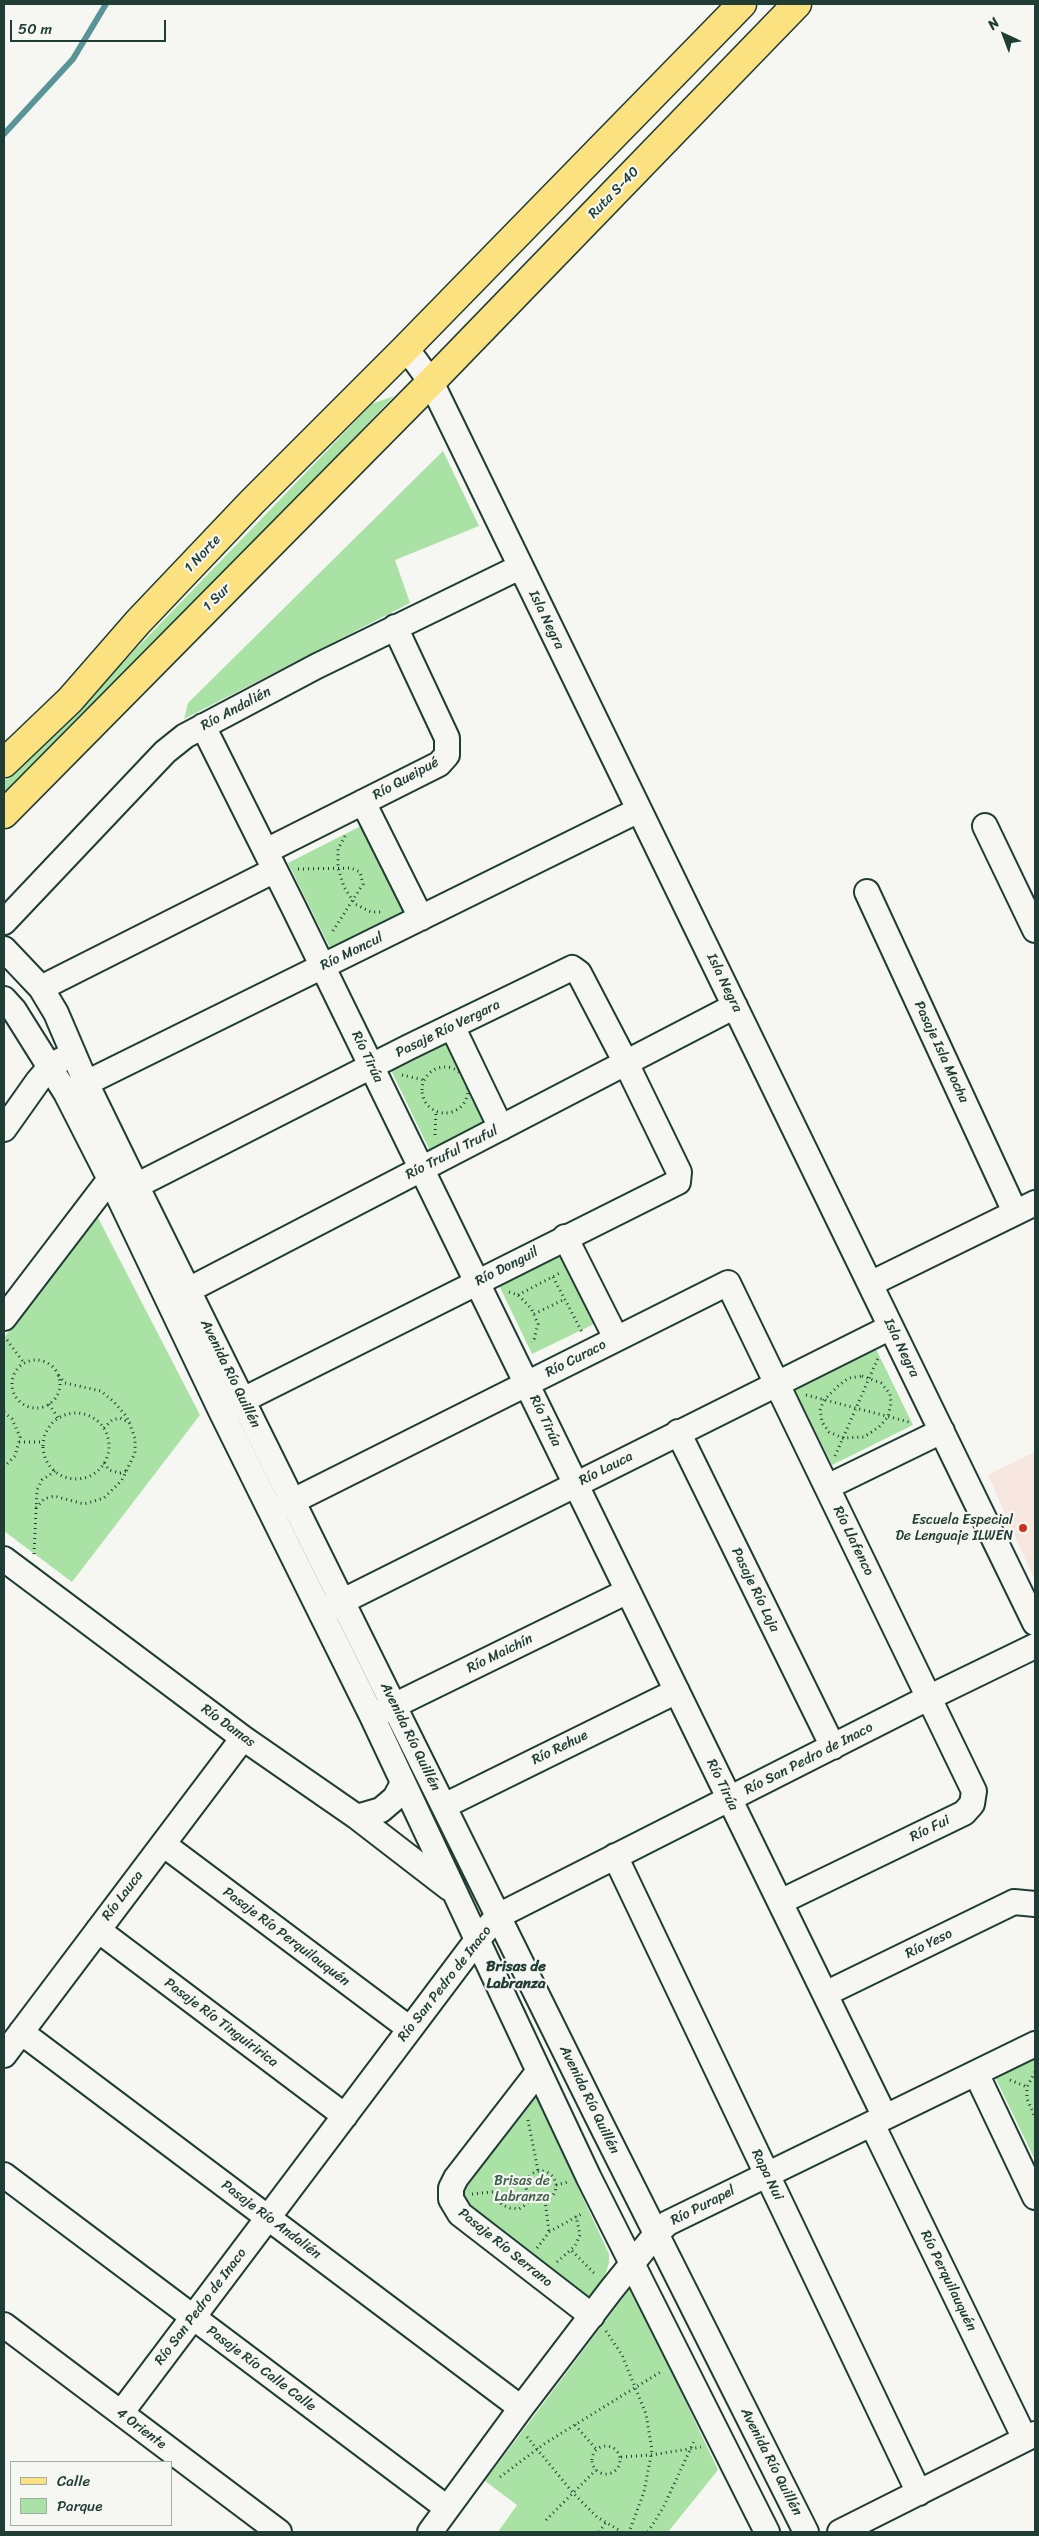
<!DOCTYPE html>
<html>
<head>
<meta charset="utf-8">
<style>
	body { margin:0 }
	#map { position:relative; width:1039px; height:2536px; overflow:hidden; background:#f6f6f2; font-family:Sriracha,sans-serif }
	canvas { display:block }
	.frame { position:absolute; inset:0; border:5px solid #1f3d34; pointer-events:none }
	.legend { position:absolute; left:10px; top:2461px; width:162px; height:65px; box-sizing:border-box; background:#f6f6f2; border:1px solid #a0aca6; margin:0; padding:6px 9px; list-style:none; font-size:15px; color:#1f3d34 }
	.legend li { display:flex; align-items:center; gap:10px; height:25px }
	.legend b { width:25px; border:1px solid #a0aca6 }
	.north { position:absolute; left:979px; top:10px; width:50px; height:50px; -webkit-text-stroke:4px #f6f6f2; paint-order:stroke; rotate:317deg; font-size:14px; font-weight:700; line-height:20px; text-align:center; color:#1f3d34 }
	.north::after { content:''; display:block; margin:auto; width:18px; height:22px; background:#1f3d34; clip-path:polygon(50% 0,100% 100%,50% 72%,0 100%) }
	.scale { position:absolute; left:10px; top:20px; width:156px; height:22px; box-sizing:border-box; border:2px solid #1f3d34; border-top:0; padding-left:6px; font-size:15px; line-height:18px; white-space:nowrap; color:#1f3d34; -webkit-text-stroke:4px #f6f6f2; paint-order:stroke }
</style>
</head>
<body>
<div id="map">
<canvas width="1039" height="2536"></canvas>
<div class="frame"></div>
<ul class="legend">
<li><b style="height:6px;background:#fbe180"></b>Calle</li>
<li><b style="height:14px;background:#aae2a6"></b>Parque</li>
</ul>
<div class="north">N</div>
<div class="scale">50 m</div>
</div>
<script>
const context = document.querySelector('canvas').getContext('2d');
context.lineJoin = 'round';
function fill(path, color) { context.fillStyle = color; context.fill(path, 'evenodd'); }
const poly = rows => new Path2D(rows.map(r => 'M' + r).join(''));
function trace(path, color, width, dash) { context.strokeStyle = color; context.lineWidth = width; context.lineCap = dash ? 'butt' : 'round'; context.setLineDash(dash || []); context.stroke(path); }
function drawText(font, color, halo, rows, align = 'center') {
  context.font = font + ' Sriracha,sans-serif'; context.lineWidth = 4.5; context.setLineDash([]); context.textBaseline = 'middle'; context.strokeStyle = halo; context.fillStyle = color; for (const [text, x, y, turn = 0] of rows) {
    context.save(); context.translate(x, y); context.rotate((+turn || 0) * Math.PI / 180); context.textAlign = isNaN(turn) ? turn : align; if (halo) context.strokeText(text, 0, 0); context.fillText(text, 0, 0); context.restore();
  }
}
fill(poly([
	[1035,1452,1035,1581,988,1475]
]), '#f7e5df');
fill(poly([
	[394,396,4,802,4,781,54,734,372,404],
	[443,451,479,526,395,560,410,603,184,719,188,703],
	[361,826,407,916,333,954,288,863],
	[446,1036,485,1124,432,1155,388,1064],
	[96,1214,200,1415,72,1582,4,1531,4,1338],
	[557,1244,596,1323,532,1354,494,1275],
	[876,1349,913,1425,832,1465,795,1390],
	[1035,2057,1035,2160,995,2077],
	[534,2093,609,2254,609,2263,603,2281,585,2300,468,2214,460,2189],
	[631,2287,718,2470,668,2532,498,2532,517,2505,485,2481]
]), '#aae2a6');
trace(poly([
	[4,134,73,59,106,4]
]), '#599598', 6);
const minor = poly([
	[406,348,431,382,1035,1623],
	[203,726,294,908,885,2117],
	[363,802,421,918],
	[985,826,1035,930],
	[266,851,439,764,447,755,447,738,395,627],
	[867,892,1015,1212],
	[4,922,165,752,185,736,317,666,520,567],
	[4,949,41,988,56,1013,86,1083,128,1169,599,2120,806,2532],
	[41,988,275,870],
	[4,999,14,1010,66,1093,118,1195,221,1411,372,1716,589,2178,767,2532],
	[452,1026,501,1128],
	[72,1090,639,810],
	[4,1129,38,1081,50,1067,61,1060],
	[122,1193,409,1047,572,968,579,973,626,1063,679,1172,678,1182,229,1407],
	[565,1237,616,1338],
	[870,1284,1035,1203],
	[175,1297,735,1006],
	[4,1318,110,1179,122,1172],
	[678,1432,833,1747],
	[827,1487,942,1431],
	[279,1508,728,1283,974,1791,972,1804,964,1813,780,1902],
	[4,1559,243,1738,357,1817,449,1888],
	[329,1608,891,1327],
	[381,1712,628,1591],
	[444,1806,677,1691],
	[357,1817,381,1810,395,1798,403,1783],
	[163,1844,410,2029],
	[615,1856,919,2493],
	[98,1930,345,2116],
	[825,1994,1014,1902,1035,1904],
	[21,2032,521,2408],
	[4,2055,243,1738],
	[538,2072,456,2178,451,2188,451,2199,460,2214,592,2316],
	[976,2073,1035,2197],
	[872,2124,1025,2439],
	[4,2175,447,2508],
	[4,2325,279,2532],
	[121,2413,477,1940,498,1916,928,1698,1035,1646],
	[430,2532,521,2408,611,2290,656,2234,668,2223,1035,2044],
	[840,2532,1035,2434]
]);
const primary = poly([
	[4,763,70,700,138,622,252,502,406,348,742,4],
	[4,814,431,382,797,4]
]);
trace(minor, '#1f3d34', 28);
trace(primary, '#1f3d34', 31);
trace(poly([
	[345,836,338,849,338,868,344,887,355,904,371,912,381,912],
	[298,869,351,868,360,872,363,884,331,934],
	'422 1090a23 23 0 1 1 46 0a23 23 0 1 1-46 0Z',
	[402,1075,424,1080],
	[435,1135,436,1112],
	[553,1277,582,1332],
	[509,1292,518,1295,531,1308,538,1324,534,1339,531,1342],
	[518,1295,560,1273],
	[534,1314,565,1299],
	[7,1340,24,1363],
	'12 1384a24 24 0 1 1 48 0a24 24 0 1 1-48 0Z',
	[862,1376,881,1383,890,1394,891,1403,888,1417,879,1427,864,1437,843,1438,829,1432,822,1422,820,1410,824,1400,839,1385,849,1378,862,1376],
	[806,1395,909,1422],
	[49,1404,58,1418],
	[4,1412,12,1419,20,1437,15,1456,4,1467],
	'43 1446a33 33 0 1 1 66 0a33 33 0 1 1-66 0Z',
	[104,1428,112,1420,120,1418,130,1423],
	[19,1442,44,1442],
	[835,1456,878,1358],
	[104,1463,109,1470,120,1473,126,1471],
	[36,1508,44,1499,54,1496,84,1504,104,1498,122,1480,135,1453,135,1438,127,1417,114,1402,101,1391,65,1383,58,1375],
	[34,1554,37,1490,42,1480,55,1471],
	[1035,2072,1027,2087,1027,2099,1035,2117],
	[1010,2080,1027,2087],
	[528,2120,538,2171],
	'526 2186a15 15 0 1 1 30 0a15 15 0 1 1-30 0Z',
	[556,2185,568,2182],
	[472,2194,493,2192,502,2205,510,2208,519,2209,527,2204,531,2197],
	[545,2200,549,2232],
	[537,2248,549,2232,583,2213],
	[572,2251,596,2275],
	[557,2262,575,2246,580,2235,576,2216],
	[606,2331,622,2355,646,2414,652,2450,644,2492,629,2532],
	[575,2425,597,2450],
	[527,2437,574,2494,597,2517,622,2532],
	'592 2460a14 14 0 1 1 28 0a14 14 0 1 1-28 0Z',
	[621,2457,651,2455,701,2447],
	[500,2477,544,2444,662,2371],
	[546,2520,596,2470],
	[599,2532,606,2522],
	[648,2532,663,2508,695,2439]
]), '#1f3d34', 3, [1, 4]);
trace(minor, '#f6f6f2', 24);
trace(primary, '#fbe180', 28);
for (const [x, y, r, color] of [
	[1023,1528,5,"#c8321e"]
]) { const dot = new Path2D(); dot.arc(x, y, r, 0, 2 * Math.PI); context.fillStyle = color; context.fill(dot); trace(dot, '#f6f6f2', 2); }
drawText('14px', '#1f3d34', '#f6f6f2', [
	["Ruta S-40",614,193,-46],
	["1 Norte",203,554,-47],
	["1 Sur",217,598,-45],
	["Isla Negra",546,620,64],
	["Río Andalién",236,709,-28],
	["Río Queipué",406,779,-29],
	["Río Moncul",352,952,-26],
	["Isla Negra",724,983,64],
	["Pasaje Río Vergara",448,1029,-26],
	["Pasaje Isla Mocha",941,1052,65],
	["Río Tirúa",367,1057,64],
	["Río Truful Truful",452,1153,-27],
	["Río Donguil",507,1267,-27],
	["Isla Negra",901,1348,64],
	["Río Curaco",576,1359,-27],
	["Avenida Río Quillén",230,1374,64],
	["Río Tirúa",545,1421,64],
	["Río Lauca",606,1469,-27],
	["Río Llafenco",853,1541,64],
	["Pasaje Río Laja",755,1590,64],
	["Río Maichín",500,1654,-26],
	["Río Damas",228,1726,36],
	["Avenida Río Quillén",410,1737,64],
	["Río Rehue",560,1748,-26],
	["Río San Pedro de Inaco",809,1759,-27],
	["Río Tirúa",722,1785,64],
	["Río Fui",930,1829,-26],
	["Río Lauca",123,1896,-53],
	["Pasaje Río Perquilauquén",286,1937,37],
	["Río Yeso",929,1944,-26],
	["Río San Pedro de Inaco",445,1984,-52],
	["Pasaje Río Tinguiririca",221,2023,37],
	["Avenida Río Quillén",589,2100,64],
	["Rapa Nui",767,2175,64],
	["Río Purapel",703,2206,-27],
	["Pasaje Río Andalién",271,2220,37],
	["Pasaje Río Serrano",505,2248,39],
	["Río Perquilauquén",948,2281,64],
	["Río San Pedro de Inaco",201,2307,-53],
	["Pasaje Río Calle Calle",261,2369,37],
	["4 Oriente",141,2429,37],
	["Avenida Río Quillén",771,2462,63]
]);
drawText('14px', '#1f3d34', '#f6f6f2', [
	["Escuela Especial",1013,1520],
	["De Lenguaje ILWEN",1013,1536]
], 'right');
drawText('14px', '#3b5e4b', '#f6f6f2', [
	["Brisas de",522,2181],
	["Labranza",522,2197]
]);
drawText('bold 15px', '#1f3d34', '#f6f6f2', [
	["Brisas de",516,1967],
	["Labranza",516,1984]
]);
</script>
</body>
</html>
